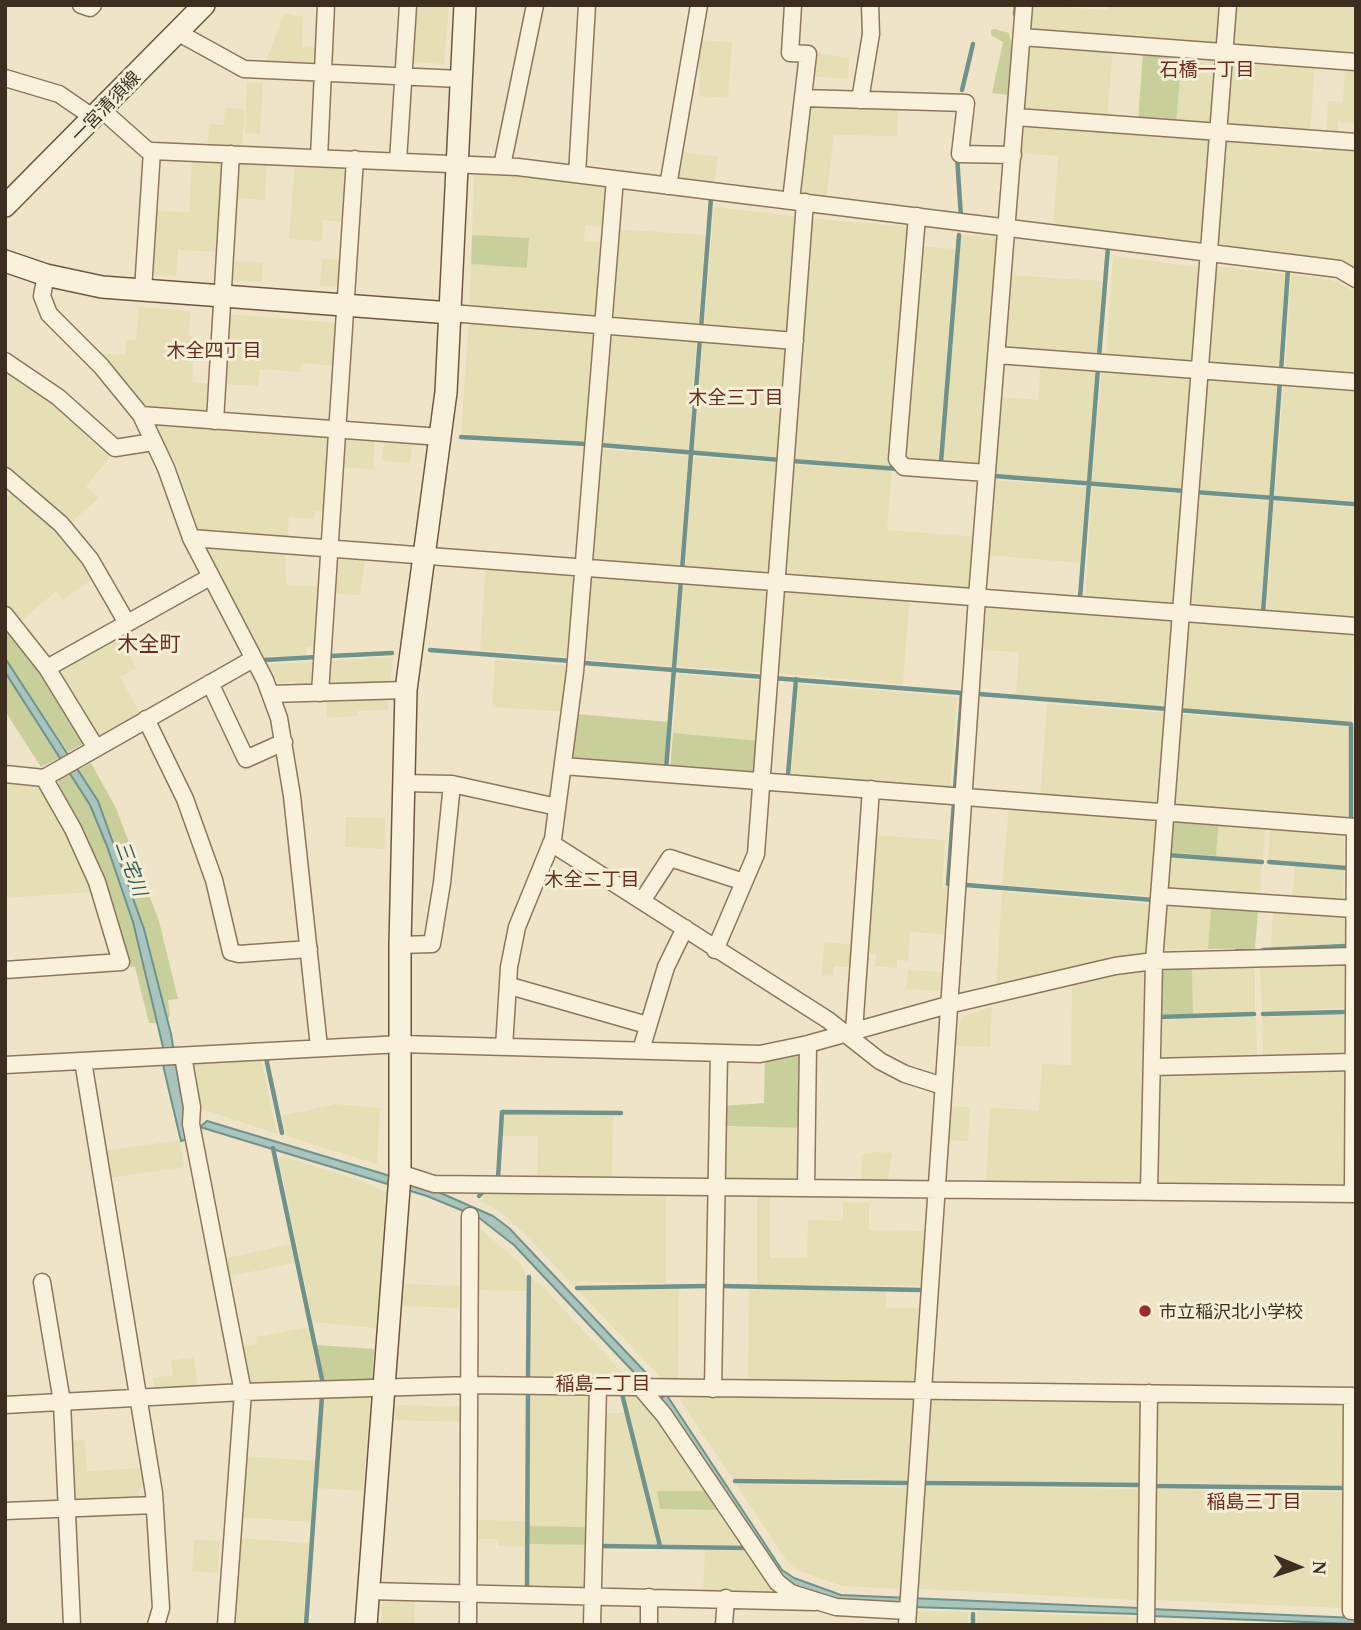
<!DOCTYPE html>
<html>
<head>
<meta charset="utf-8">
<style>
	body { margin:0 }
	#map { position:relative; width:1361px; height:1630px; overflow:hidden; background:#f0e4c8; font-family:Georgia,serif }
	canvas { display:block }
	.frame { position:absolute; inset:0; border:7px solid #3d2e20; pointer-events:none }
	.north { position:absolute; left:1263px; top:1532px; width:70px; height:70px; -webkit-text-stroke:5px #f7eed8; paint-order:stroke; rotate:92deg; font-size:19px; font-weight:700; line-height:28px; text-align:center; color:#3d2e20 }
	.north::after { content:''; display:block; margin:auto; width:24px; height:32px; background:#3d2e20; clip-path:polygon(50% 0,100% 100%,50% 72%,0 100%) }
</style>
</head>
<body>
<div id="map">
<canvas width="1361" height="1630"></canvas>
<div class="frame"></div>
<div class="north">N</div>
</div>
<script>
const context = document.querySelector('canvas').getContext('2d');
context.lineJoin = 'round';
function fill(path, color) { context.fillStyle = color; context.fill(path, 'evenodd'); }
const poly = rows => new Path2D(rows.map(r => 'M' + r).join(''));
function trace(path, color, width, dash) { context.strokeStyle = color; context.lineWidth = width; context.lineCap = dash ? 'butt' : 'round'; context.setLineDash(dash || []); context.stroke(path); }
function drawText(font, color, halo, rows, align = 'center') {
  context.font = font + ' Georgia,"Noto Sans JP",serif'; context.lineWidth = 6; context.setLineDash([]); context.textBaseline = 'middle'; context.strokeStyle = halo; context.fillStyle = color; for (const [text, x, y, turn = 0] of rows) {
    context.save(); context.translate(x, y); context.rotate((+turn || 0) * Math.PI / 180); context.textAlign = isNaN(turn) ? turn : align; if (halo) context.strokeText(text, 0, 0); context.fillText(text, 0, 0); context.restore();
  }
}
fill(poly([
	[411,5,449,5,444,64,409,62],
	[1033,5,1107,10,1108,5,1224,5,1218,46,1031,32],
	[1231,5,1356,5,1356,56,1228,47],
	[284,13,303,17,302,47,314,48,312,69,264,67],
	[696,40,732,42,728,98,699,96,700,69,692,68],
	[1028,45,1113,47,1107,120,1023,110],
	[811,52,849,58,848,79,809,76],
	[1182,53,1218,55,1215,124,1176,125],
	[1241,57,1240,73,1251,73,1252,58,1315,63,1310,136,1223,125,1227,59],
	[1345,64,1356,65,1356,123,1338,122,1337,138,1326,137,1328,101,1343,102],
	[247,82,263,83,260,134,245,133],
	[812,102,898,105,897,136,834,135,826,200,799,197,806,107],
	[225,108,245,109,242,149,208,148,209,124,224,125],
	[1020,125,1210,135,1205,246,1053,231,1058,156,1019,153],
	[1225,137,1302,142,1302,150,1322,152,1323,144,1356,146,1356,276,1215,251],
	[678,151,718,157,714,187,678,182,675,177],
	[192,156,223,157,222,252,178,250,176,276,149,275,152,211,189,212],
	[267,159,265,200,234,198,236,162],
	[295,160,347,164,347,222,323,220,322,241,289,239],
	[474,170,606,183,611,188,608,227,585,226,584,241,606,243,600,317,595,321,469,310,471,264,527,268,529,239,472,235],
	[714,207,801,217,792,333,704,329],
	[807,218,911,227,892,466,788,458],
	[614,229,705,235,698,329,613,323,616,277,611,276],
	[961,235,1001,238,984,463,978,468,943,465],
	[917,246,955,249,938,465,905,462,901,457],
	[1113,256,1204,268,1197,362,1106,359],
	[322,259,345,260,343,287,320,286],
	[230,261,263,262,262,282,229,281],
	[1212,266,1285,274,1278,373,1204,364],
	[1291,274,1332,280,1356,292,1356,379,1285,373],
	[1009,275,1102,281,1097,359,1010,353,1004,347],
	[139,307,190,311,189,336,195,337,192,382,213,384,212,410,207,414,145,409,94,353,125,355,126,340,136,340],
	[226,314,340,323,337,366,301,363,300,372,260,369,258,386,221,384],
	[469,319,599,332,591,442,461,434],
	[606,333,697,336,688,450,598,442],
	[703,336,791,348,782,457,694,451],
	[1041,363,1096,367,1087,481,995,474,1001,397,1038,400],
	[1102,367,1195,378,1187,489,1092,481],
	[5,368,47,393,112,455,86,486,99,498,69,524,39,493,5,466],
	[1208,374,1278,379,1270,495,1194,489,1203,379],
	[1284,380,1356,386,1355,501,1275,496],
	[151,423,332,434,329,512,315,511,314,519,289,517,287,540,199,532,177,465],
	[375,436,373,469,339,467,342,437],
	[413,440,410,463,382,461,384,441],
	[597,449,688,456,679,570,593,564,589,560],
	[693,457,781,463,770,577,685,571],
	[788,464,892,471,887,530,978,537,974,588,968,593,784,580],
	[994,480,1086,487,1080,563,988,555],
	[1092,487,1186,494,1177,605,1085,601],
	[14,489,35,506,76,553,94,578,63,600,56,591,21,621,5,603,5,500],
	[1194,495,1269,501,1260,616,1186,607],
	[1274,501,1354,508,1353,621,1266,616],
	[205,546,285,548,286,585,324,587,320,647,307,647,306,655,261,657],
	[366,554,360,595,331,594,333,557],
	[486,564,575,570,574,658,480,650],
	[593,572,678,578,672,666,581,659,587,577],
	[684,579,769,584,766,673,677,666],
	[779,589,910,595,903,684,773,673],
	[988,603,1176,620,1169,707,1016,695,1019,652,981,650,984,607],
	[1189,616,1353,629,1352,722,1177,708,1184,621],
	[118,636,136,668,120,677,141,715,102,736,95,734,60,675,61,668],
	[393,657,390,685,328,687,327,661],
	[495,660,573,666,567,712,492,707],
	[318,662,313,687,295,687,295,681,277,683,267,664],
	[678,674,765,681,761,741,673,733],
	[798,684,957,697,950,791,791,780],
	[389,696,388,710,357,711,357,716,327,718,326,698],
	[1047,704,1169,713,1162,805,1040,799],
	[1177,714,1349,727,1348,823,1170,805],
	[5,782,39,785,69,833,93,892,5,898],
	[1009,805,1158,815,1154,896,1002,885],
	[346,817,385,818,385,849,345,847],
	[1219,820,1265,828,1263,859,1216,856],
	[1270,828,1344,830,1344,865,1268,860],
	[872,835,945,840,942,887,947,887,944,934,910,932,908,961,897,960,897,968,875,966,876,954,863,953],
	[1168,856,1262,864,1260,897,1165,892],
	[1295,866,1344,870,1343,906,1292,902],
	[1002,892,1151,904,1147,957,996,986],
	[1162,905,1211,908,1208,949,1159,950],
	[1273,913,1347,918,1347,944,1271,947],
	[825,942,856,945,854,968,834,966,833,976,821,975],
	[1345,962,1350,967,1346,1008,1262,1011,1260,967,1263,963],
	[1251,965,1255,969,1255,1012,1193,1014,1192,967],
	[1146,969,1143,1186,986,1183,990,1108,1039,1110,1042,1064,1071,1065,1072,980],
	[908,970,942,972,940,991,906,989],
	[992,1007,990,1047,952,1046,953,1033,959,1033,959,1023,965,1015],
	[1349,1014,1350,1054,1263,1057,1262,1017],
	[1256,1017,1257,1057,1161,1063,1156,1059,1157,1020],
	[261,1057,277,1134,199,1108,190,1062],
	[1346,1066,1350,1188,1155,1186,1156,1075],
	[335,1104,380,1108,377,1164,286,1136,282,1116],
	[948,1106,970,1107,968,1141,946,1140],
	[503,1113,613,1116,612,1180,537,1179,538,1136,502,1136],
	[721,1127,803,1128,802,1182,723,1181],
	[180,1140,184,1167,110,1178,106,1151],
	[877,1152,892,1153,887,1182,861,1181,862,1154],
	[281,1156,356,1179,386,1192,376,1328,313,1322,279,1160],
	[492,1189,666,1191,666,1283,578,1282,574,1286,524,1233,499,1211,480,1201],
	[757,1192,770,1192,770,1258,807,1258,808,1220,843,1221,843,1202,869,1203,869,1230,928,1231,924,1286,757,1284],
	[476,1225,521,1264,527,1278,527,1291,473,1290],
	[291,1244,295,1263,226,1277,222,1259],
	[532,1279,542,1286,628,1379,531,1381],
	[405,1284,459,1286,459,1308,402,1306],
	[581,1288,679,1288,678,1383,666,1383,578,1290],
	[749,1289,886,1291,886,1308,921,1308,918,1380,911,1386,748,1384],
	[308,1327,320,1384,255,1387,248,1383,240,1347,257,1344,256,1337],
	[194,1357,198,1389,155,1392,153,1378,173,1375,171,1361],
	[531,1393,592,1394,592,1527,529,1526],
	[365,1394,370,1400,363,1491,317,1488,323,1396],
	[682,1394,911,1396,917,1403,912,1480,732,1478,680,1400],
	[935,1395,1140,1399,1145,1404,1144,1483,923,1480,928,1402],
	[625,1397,640,1397,661,1420,707,1491,660,1509,719,1510,742,1545,662,1544],
	[1156,1399,1343,1403,1347,1407,1346,1485,1151,1483],
	[396,1405,465,1407,465,1422,394,1420],
	[604,1413,625,1413,657,1544,601,1544],
	[85,1440,87,1471,143,1468,146,1487,138,1488,140,1500,74,1503,67,1441],
	[243,1456,315,1461,310,1522,239,1517],
	[736,1484,912,1487,903,1589,842,1586,797,1570,786,1560],
	[923,1486,1144,1489,1143,1596,1137,1600,921,1589,917,1584],
	[1151,1489,1346,1492,1345,1604,1341,1608,1154,1600],
	[472,1520,526,1521,525,1547,498,1546,498,1539,472,1539],
	[237,1538,309,1543,303,1625,231,1625],
	[194,1540,220,1541,218,1573,192,1571],
	[529,1544,591,1545,586,1590,529,1590],
	[705,1550,751,1551,782,1595,703,1592],
	[386,1598,415,1599,414,1625,380,1625,382,1602],
	[916,1610,969,1612,968,1625,915,1625],
	[977,1611,1140,1618,1140,1625,977,1625]
]), '#e6deb5');
fill(poly([
	[995,29,1009,33,1010,37,1013,53,1009,95,992,93,1003,42,991,35,991,30],
	[1143,51,1182,53,1176,125,1138,122],
	[472,235,529,238,527,268,471,264],
	[5,622,30,654,83,740,83,744,68,752,5,658],
	[5,672,61,757,41,767,5,711],
	[576,714,668,722,664,770,570,760],
	[673,733,761,741,754,777,670,771],
	[91,763,116,808,159,921,178,999,168,1000,170,1016,166,1022,144,929,98,801,78,770],
	[70,773,90,805,107,846,133,922,158,1023,149,1023,135,967,130,967,106,885,58,787,59,780],
	[1169,819,1219,820,1216,856,1167,852],
	[1211,908,1258,911,1255,948,1208,949],
	[1192,967,1193,1014,1157,1015,1158,968],
	[804,1052,803,1128,721,1126,722,1106,764,1103,765,1059],
	[316,1345,374,1349,372,1378,367,1382,325,1384],
	[657,1491,707,1491,719,1510,660,1509],
	[529,1526,592,1527,591,1545,529,1544]
]), '#c9cf9b');
const water = poly([
	[5,658,98,801,144,929,171,1034,181,1095,187,1103,186,1115,183,1114,188,1139,181,1141,163,1065,163,1047,133,922,107,846,90,805,5,672,5,658],
	[207,1121,427,1187,493,1216,509,1228,648,1375,642,1381,514,1245,478,1217,427,1196,200,1127,207,1121],
	[666,1394,782,1570,794,1578,841,1595,1138,1608,1138,1614,912,1607,820,1599,782,1581,658,1402,666,1394],
	[1151,1609,1356,1618,1356,1624,1151,1616,1151,1609]
]);
fill(water, '#a9c4bc');
trace(water, '#6f938a', 2);
trace(poly([
	[1015,14,1016,5],
	[962,90,973,44],
	[957,156,961,217],
	[701,328,711,198],
	[1099,357,1108,247],
	[1281,371,1288,269],
	[461,437,587,444],
	[601,445,781,460],
	[792,461,899,469],
	[941,462,959,235],
	[994,476,1185,491],
	[1195,492,1353,504],
	[682,570,700,338],
	[1080,598,1098,368],
	[1263,613,1280,381],
	[430,650,571,661],
	[331,656,392,653],
	[264,660,317,657],
	[584,663,764,677],
	[773,678,962,693,955,789],
	[979,694,1168,709],
	[1178,710,1351,724,1351,820],
	[666,769,681,580],
	[788,775,796,679],
	[1168,855,1262,862],
	[1269,862,1347,868],
	[948,884,954,802],
	[966,885,1154,900],
	[1263,950,1346,946],
	[1237,951,1255,951],
	[1263,1014,1343,1012],
	[1158,1017,1254,1014],
	[266,1058,282,1133],
	[273,1148,323,1384],
	[498,1178,502,1112,621,1113],
	[479,1196,485,1190],
	[720,1286,922,1290],
	[577,1288,710,1286],
	[528,1378,529,1277],
	[622,1394,660,1546],
	[735,1481,910,1483],
	[926,1483,1143,1485],
	[1153,1486,1345,1488],
	[599,1546,748,1548],
	[527,1588,528,1393],
	[306,1625,322,1396],
	[973,1625,973,1614]
]), '#6f938a', 4.5);
const street = poly([
	[81,5,90,8,93,5],
	[177,32,244,69,460,79],
	[1022,37,1356,62],
	[5,78,59,94,94,118],
	[803,98,966,103,960,154,1013,155],
	[860,100,871,34,870,5],
	[102,110,147,150,152,151,143,290],
	[1016,117,1356,142],
	[152,151,518,167,1339,269,1356,279],
	[319,158,326,5],
	[398,161,408,5],
	[502,166,535,5],
	[577,174,587,5],
	[668,186,699,5],
	[791,200,808,54,790,53,793,5],
	[917,216,897,459,904,467,987,473],
	[46,275,42,296,49,314,101,366,141,415],
	[451,313,795,341],
	[997,355,1356,382],
	[5,361,58,397,115,448,153,442],
	[215,421,231,154],
	[5,476,61,524,90,559,127,623],
	[191,538,1356,626],
	[5,615,47,668,96,748],
	[47,668,210,577],
	[210,683,246,759,284,742],
	[320,693,355,159],
	[271,694,406,690],
	[146,719,185,799,214,880,231,952,239,954,309,949],
	[563,766,1355,827,1353,1194],
	[5,774,44,778,253,659],
	[452,784,557,807],
	[551,843,828,1020,880,1061,905,1074,943,1086],
	[1159,896,1354,909],
	[642,901,670,858,744,882],
	[400,945,432,944,442,883,452,784,402,783],
	[715,950,756,854,805,202],
	[5,970,121,962,97,882,73,829,44,778],
	[510,986,647,1025],
	[854,1031,871,789],
	[319,1047,292,796,279,718,265,680,191,538,166,468,141,415,441,437],
	[504,1047,509,967,517,927,553,839,575,672,615,179],
	[641,1050,666,967,685,928],
	[183,1056,192,1107,191,1124,243,1392,226,1625],
	[83,1061,154,1493,161,1608,156,1625],
	[5,1065,401,1044,760,1054,808,1044,948,1005,1115,966,1154,961,1356,956],
	[1152,1067,1353,1062],
	[400,1173,434,1184,1356,1194],
	[806,1187,808,1044],
	[1149,1191,1154,961,1228,5],
	[42,1282,62,1402,72,1625],
	[641,1388,664,1415,777,1582,791,1593,836,1607,908,1611],
	[713,1389,719,1053],
	[1352,1396,1351,1611,1356,1611],
	[5,1405,243,1392,470,1385,1356,1396],
	[5,1511,155,1505],
	[368,1591,815,1602],
	[468,1625,470,1216],
	[592,1625,598,1387],
	[649,1625,649,1597],
	[724,1625,726,1598],
	[907,1625,977,597,1024,5],
	[1146,1625,1149,1393]
]);
const secondary = poly([
	[5,206,204,5],
	[5,261,46,275,102,287,451,313],
	[366,1625,400,1175,400,945,406,690,446,392,465,5]
]);
trace(street, '#8d765c', 19);
trace(secondary, '#6f573f', 24);
trace(street, '#faf1dc', 16);
trace(secondary, '#faf1dc', 21);
for (const [x, y, r, color] of [
	[1145,1311,7,"#9e2a2b"]
]) { const dot = new Path2D(); dot.arc(x, y, r, 0, 2 * Math.PI); context.fillStyle = color; context.fill(dot); trace(dot, '#f7eed8', 2.5); }
drawText('18px', '#3d2e20', '#f7eed8', [
	["一宮清須線",105,106,-46]
]);
drawText('18px', '#3d2e20', '#f7eed8', [
	["市立稲沢北小学校",1159,1311]
], 'left');
drawText('19px', '#6b2e1e', '#f7eed8', [
	["石橋一丁目",1207,69],
	["木全四丁目",214,350],
	["木全三丁目",736,397],
	["木全二丁目",592,879],
	["稲島二丁目",603,1383],
	["稲島三丁目",1254,1501]
]);
drawText('italic 19px', '#2f5d5a', '#f7eed8', [
	["三宅川",132,868,70]
]);
drawText('21px', '#6b2e1e', '#f7eed8', [
	["木全町",149,643]
]);
</script>
</body>
</html>
